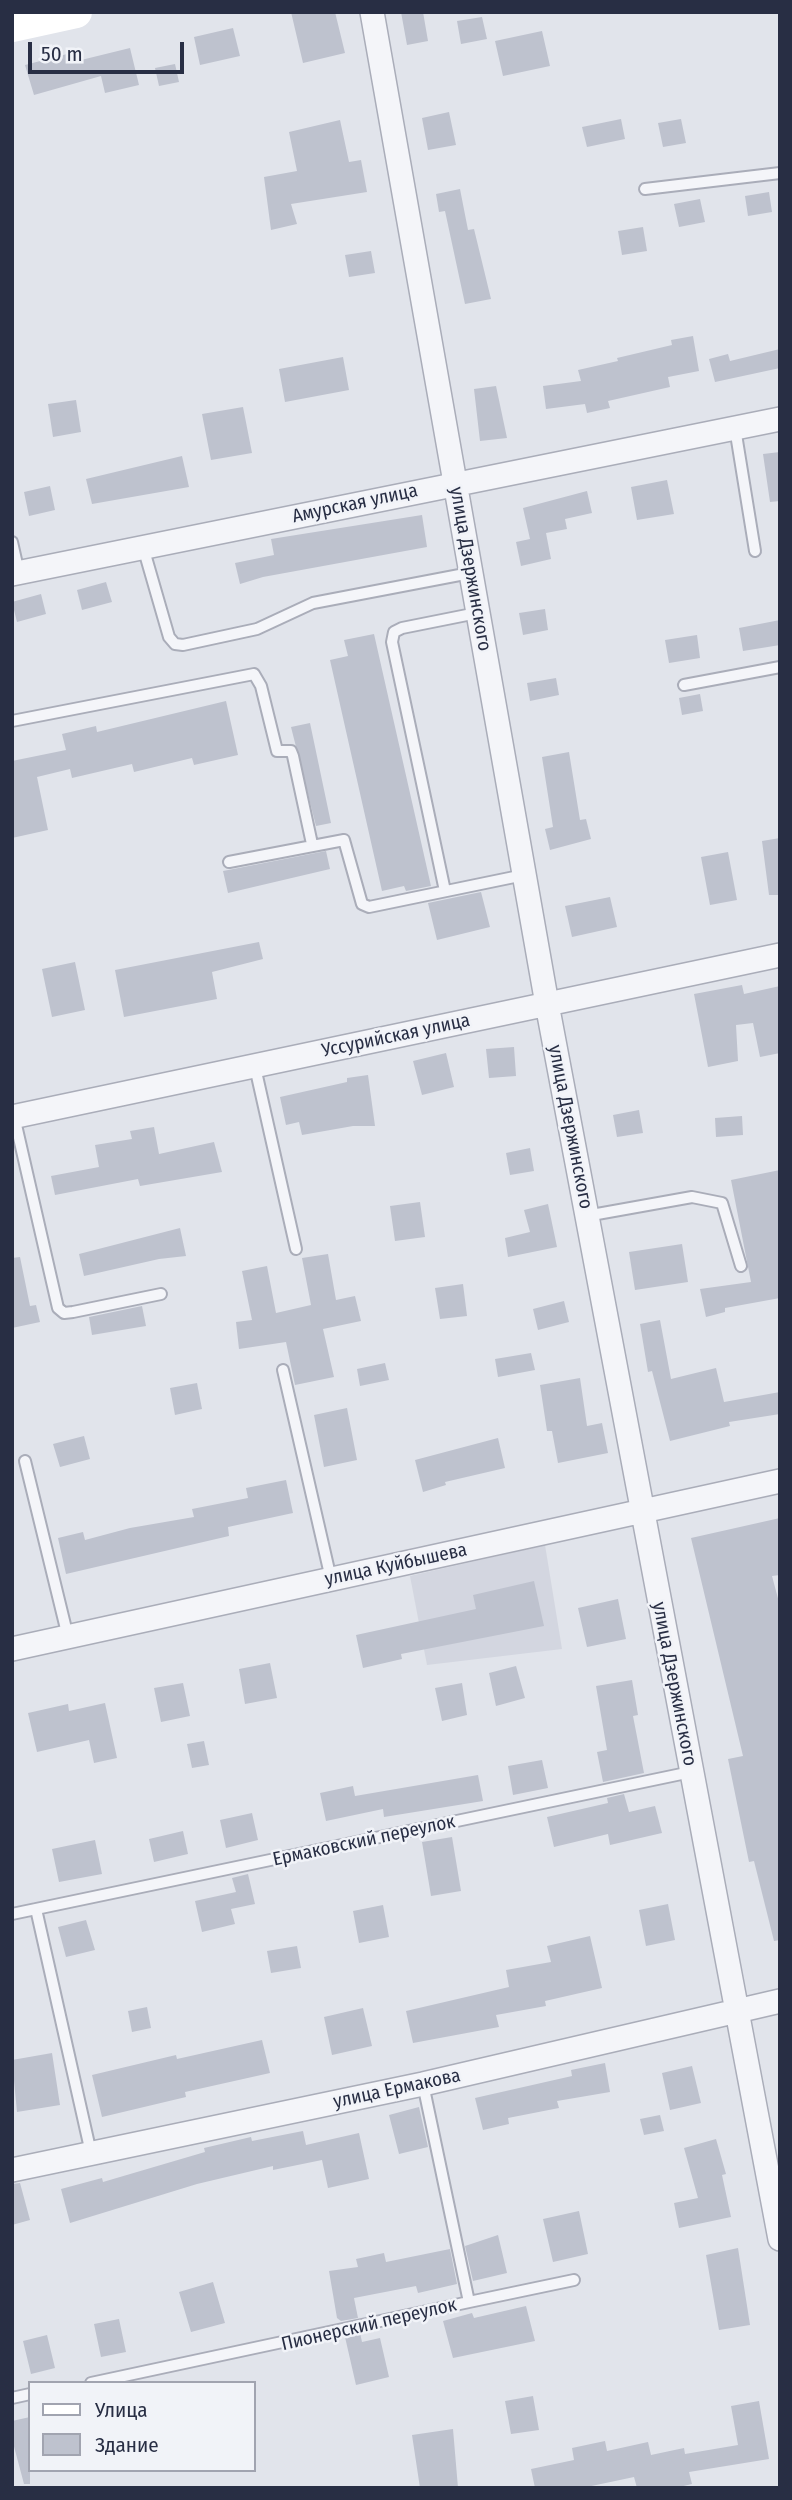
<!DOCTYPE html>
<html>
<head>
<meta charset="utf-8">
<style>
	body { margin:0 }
	#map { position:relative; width:792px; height:2500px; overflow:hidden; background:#e1e4eb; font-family:"Fira Sans Condensed",sans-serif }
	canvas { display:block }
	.frame { position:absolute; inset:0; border:14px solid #282e44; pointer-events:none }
	.legend { position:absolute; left:28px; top:2381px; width:228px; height:91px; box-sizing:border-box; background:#f1f3f8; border:2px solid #a1a4b0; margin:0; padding:9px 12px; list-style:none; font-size:21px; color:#282e44 }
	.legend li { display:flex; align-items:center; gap:14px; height:35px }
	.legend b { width:35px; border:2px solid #a1a4b0 }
	.scale { position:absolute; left:28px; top:42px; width:156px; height:32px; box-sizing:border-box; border:4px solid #282e44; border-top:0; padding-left:9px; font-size:21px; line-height:24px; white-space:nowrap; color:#282e44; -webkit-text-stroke:5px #f1f3f8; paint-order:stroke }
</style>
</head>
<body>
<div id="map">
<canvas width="792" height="2500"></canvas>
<div class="frame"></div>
<ul class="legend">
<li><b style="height:9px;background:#fff"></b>Улица</li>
<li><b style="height:19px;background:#bec2ce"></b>Здание</li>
</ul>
<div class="scale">50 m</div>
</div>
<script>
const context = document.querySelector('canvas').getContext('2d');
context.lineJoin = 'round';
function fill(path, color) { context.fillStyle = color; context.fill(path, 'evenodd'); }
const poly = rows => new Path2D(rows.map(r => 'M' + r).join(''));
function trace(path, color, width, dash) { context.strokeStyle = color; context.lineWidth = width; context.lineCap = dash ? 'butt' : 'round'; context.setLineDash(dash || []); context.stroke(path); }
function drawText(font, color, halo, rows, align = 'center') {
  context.font = font + ' "Fira Sans Condensed",sans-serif'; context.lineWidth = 5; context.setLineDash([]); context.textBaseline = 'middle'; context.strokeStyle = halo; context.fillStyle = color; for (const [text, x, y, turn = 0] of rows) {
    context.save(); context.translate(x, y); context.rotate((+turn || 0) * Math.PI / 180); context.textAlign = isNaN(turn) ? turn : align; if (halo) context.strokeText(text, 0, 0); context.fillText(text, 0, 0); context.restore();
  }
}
fill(poly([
	[545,1545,562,1649,427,1665,410,1576]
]), '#d3d6e0');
fill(poly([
	[291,12,335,12,345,53,303,63],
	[401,12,423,12,428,41,407,45],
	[482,17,487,39,461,44,457,21],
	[233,28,240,56,200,65,194,37],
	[542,31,550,66,503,76,495,41],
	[130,48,139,85,105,93,101,76,34,95,25,65,67,54,69,63],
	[175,64,179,82,159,86,155,68],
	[449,112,456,145,428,150,422,118],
	[621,119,625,139,587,147,582,127],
	[681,119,686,143,663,147,658,123],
	[340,120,349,162,361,160,367,192,291,204,297,224,271,230,264,177,297,171,289,132],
	[460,189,468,230,474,229,491,299,465,304,445,211,439,212,436,194],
	[769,192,772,212,748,216,745,196],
	[700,199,705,222,679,227,674,204],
	[643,227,647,251,622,255,618,231],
	[371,251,375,273,349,277,345,255],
	[693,336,699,371,668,377,670,387,608,401,610,408,587,413,585,404,546,409,543,386,581,381,578,370,618,361,617,358,672,345,671,340],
	[780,349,780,368,715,382,709,359,728,354,730,361],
	[343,357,349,390,285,402,279,369],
	[496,386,507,438,480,441,474,389],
	[76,400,81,432,53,437,48,404],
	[243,407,252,453,211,460,202,414],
	[780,452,780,501,770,502,763,454],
	[182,456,189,487,92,504,86,479],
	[667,480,674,514,637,520,631,487],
	[50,486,55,510,29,516,24,492],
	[587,491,592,513,565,519,567,529,546,533,551,559,521,566,516,542,530,539,523,508],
	[422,515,427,547,263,577,240,584,235,563,274,555,271,539],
	[106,582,112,602,82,610,77,590],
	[41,594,46,614,17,622,12,602],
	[545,609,548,630,523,635,519,613],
	[780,620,780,645,743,651,739,628],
	[374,634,431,886,406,891,404,886,382,891,330,660,348,656,344,640],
	[697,635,700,658,669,663,665,640],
	[556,678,559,695,530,701,527,683],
	[700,694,703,711,682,715,679,698],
	[226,701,238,755,194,765,192,758,134,772,132,764,72,778,70,769,37,777,48,830,12,838,12,761,66,750,62,734,96,726,97,732],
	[310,723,331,823,316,826,291,727],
	[569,752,580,820,586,819,591,839,550,850,545,829,553,827,542,757],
	[780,838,780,895,769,895,762,841],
	[326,851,330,869,228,893,223,871],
	[728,852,737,900,710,905,701,857],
	[481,892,490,927,437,940,428,903],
	[610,897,617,927,572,937,565,906],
	[259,942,263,959,212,972,217,999,124,1017,115,970],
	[75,962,85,1010,52,1017,42,969],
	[742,985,744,994,780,986,780,1053,760,1057,753,1023,736,1025,738,1061,708,1067,694,994],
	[514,1047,516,1076,489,1078,486,1049],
	[446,1053,454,1087,422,1095,413,1061],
	[368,1075,375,1126,353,1126,302,1135,299,1122,286,1125,280,1097,347,1082,347,1078],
	[639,1110,643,1133,617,1137,613,1115],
	[742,1116,743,1135,716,1137,715,1118],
	[154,1127,159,1154,214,1142,222,1172,140,1186,138,1179,55,1195,51,1176,99,1167,95,1145,132,1139,130,1131],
	[530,1148,534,1171,510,1175,506,1153],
	[780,1170,780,1298,725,1308,725,1312,706,1317,700,1289,751,1282,731,1180],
	[420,1202,425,1237,395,1241,390,1206],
	[548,1204,557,1247,508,1257,505,1238,530,1232,524,1210],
	[180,1228,186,1256,159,1259,84,1276,79,1254],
	[682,1244,688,1282,635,1290,629,1252],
	[328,1254,336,1300,355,1296,361,1321,323,1329,334,1377,295,1385,286,1342,239,1349,236,1322,252,1320,242,1271,267,1266,276,1313,311,1305,302,1258],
	[20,1257,30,1306,36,1305,40,1322,12,1328,12,1258],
	[463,1284,467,1316,440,1319,435,1288],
	[564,1301,569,1322,538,1330,533,1309],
	[142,1306,146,1326,92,1335,89,1317],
	[660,1320,671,1379,716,1368,724,1402,780,1392,780,1414,729,1422,730,1426,670,1441,652,1371,648,1372,640,1324],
	[531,1353,535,1370,498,1377,495,1359],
	[385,1363,389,1380,360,1386,357,1369],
	[580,1378,587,1426,602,1423,608,1453,558,1463,552,1431,547,1431,540,1385],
	[197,1383,202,1409,175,1415,170,1388],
	[347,1408,357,1460,324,1467,314,1415],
	[84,1436,90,1459,60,1467,53,1444],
	[498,1438,505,1468,445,1482,446,1485,423,1492,415,1460],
	[286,1480,293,1513,228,1527,229,1536,66,1574,58,1538,83,1532,85,1540,130,1528,194,1517,192,1509,248,1498,246,1488],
	[780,1518,780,1575,772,1576,780,1606,780,1940,774,1941,754,1861,749,1862,728,1759,743,1756,691,1538],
	[534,1581,544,1626,401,1654,402,1659,363,1668,356,1635,476,1609,473,1595],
	[618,1599,626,1639,587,1647,578,1608],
	[270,1663,277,1698,245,1704,239,1669],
	[516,1666,525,1698,496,1706,489,1673],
	[632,1680,638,1715,633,1716,644,1773,603,1782,597,1752,607,1750,596,1686],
	[183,1683,190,1716,161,1722,154,1688],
	[462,1683,467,1715,442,1721,435,1688],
	[105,1703,117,1758,94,1763,89,1740,37,1752,28,1713,68,1704,69,1711],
	[204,1741,209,1765,192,1768,187,1744],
	[542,1760,548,1788,513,1795,508,1766],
	[478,1775,483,1801,384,1817,383,1809,326,1821,320,1793,353,1786,355,1796],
	[624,1794,629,1812,655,1806,662,1833,610,1845,608,1834,554,1847,547,1817,608,1803,607,1798],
	[252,1813,258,1840,226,1848,220,1820],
	[183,1831,188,1854,154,1862,149,1839],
	[452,1837,461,1891,431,1896,422,1842],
	[95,1840,102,1874,59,1882,52,1849],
	[248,1874,255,1904,231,1909,235,1924,202,1932,195,1901,236,1892,232,1878],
	[668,1904,675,1940,646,1946,639,1910],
	[383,1905,389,1937,359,1943,353,1911],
	[86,1920,95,1950,66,1957,58,1927],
	[590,1936,602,1988,545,2001,546,2006,496,2015,499,2027,413,2043,406,2011,509,1987,506,1970,551,1962,547,1946],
	[297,1946,301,1968,271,1973,267,1951],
	[147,2007,151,2028,132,2032,128,2011],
	[363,2008,372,2046,332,2055,324,2017],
	[262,2040,270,2073,185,2092,186,2097,102,2117,92,2075,176,2055,177,2059],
	[52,2053,60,2105,17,2112,12,2060],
	[605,2063,610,2092,557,2101,559,2108,508,2118,509,2124,483,2130,475,2098,572,2076,571,2070],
	[692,2066,701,2103,670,2110,662,2073],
	[419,2107,428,2147,399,2154,389,2115],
	[660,2115,664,2131,644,2135,640,2119],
	[303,2131,306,2145,359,2133,369,2179,328,2188,322,2160,273,2170,273,2166,197,2184,70,2223,61,2189,102,2178,103,2182,205,2152,204,2148,251,2137,252,2141],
	[716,2139,726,2174,722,2175,731,2217,679,2228,674,2203,698,2198,684,2148],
	[20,2183,30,2220,12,2225,12,2184],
	[579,2211,588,2254,553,2262,543,2219],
	[498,2235,507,2273,473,2281,465,2246],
	[738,2248,750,2325,719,2330,706,2255],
	[450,2249,457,2284,418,2293,416,2286,354,2298,358,2318,341,2321,337,2318,329,2271,358,2267,356,2259,384,2253,386,2262],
	[213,2282,225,2323,191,2332,179,2292],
	[526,2306,535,2341,453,2358,443,2321,472,2313,474,2318],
	[119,2319,126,2352,101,2357,94,2324],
	[360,2333,362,2342,380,2338,389,2377,356,2385,345,2337],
	[47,2335,55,2368,31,2374,23,2341],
	[533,2396,539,2430,511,2434,505,2401],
	[759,2401,769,2459,689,2472,692,2484,675,2488,637,2488,634,2477,582,2488,535,2488,531,2469,574,2460,572,2448,605,2441,607,2451,648,2442,651,2455,684,2448,685,2454,738,2445,731,2406],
	[30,2417,30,2484,24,2484,12,2439,12,2421],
	[453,2429,458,2488,420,2488,412,2435]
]), '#bec2ce');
const lane = poly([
	[645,189,780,173],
	[735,428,755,551],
	[12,542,19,573],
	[143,547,169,637,175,644,183,645,257,629,313,603,470,573],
	[684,685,780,667],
	[12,721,254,674,261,686,277,751,291,751,293,756,312,844],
	[229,862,344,840,362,904,369,907,524,875],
	[445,891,392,642,394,632,402,628,477,613],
	[255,1067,296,1249],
	[14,1116,58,1308,64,1313,73,1312,161,1294],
	[586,1216,692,1197,722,1203,741,1266],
	[283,1370,331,1579],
	[25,1461,68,1637],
	[36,1909,91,2153],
	[12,1914,691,1772],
	[469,2302,574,2280],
	[91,2383,469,2302,423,2084],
	[12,2398,30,2394]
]);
const street = poly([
	[372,12,547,1004,780,2239],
	[12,574,780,419],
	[12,1117,780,955],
	[12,1649,780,1481],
	[12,2170,423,2084,780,2001]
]);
trace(lane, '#aaadb9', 14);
trace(street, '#aaadb9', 26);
trace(lane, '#f4f5f9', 10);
trace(street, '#f4f5f9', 23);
trace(poly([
	[12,26,76,12]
]), '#fff', 32);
drawText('19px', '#282e44', '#f1f3f8', [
	["Амурская улица",355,504,-12],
	["улица Дзержинского",470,569,80],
	["Уссурийская улица",396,1036,-12],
	["улица Дзержинского",570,1127,79],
	["улица Куйбышева",396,1565,-12],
	["улица Дзержинского",674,1684,79],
	["Ермаковский переулок",364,1841,-12],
	["улица Ермакова",397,2089,-12],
	["Пионерский переулок",369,2325,-13]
]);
</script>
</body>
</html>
